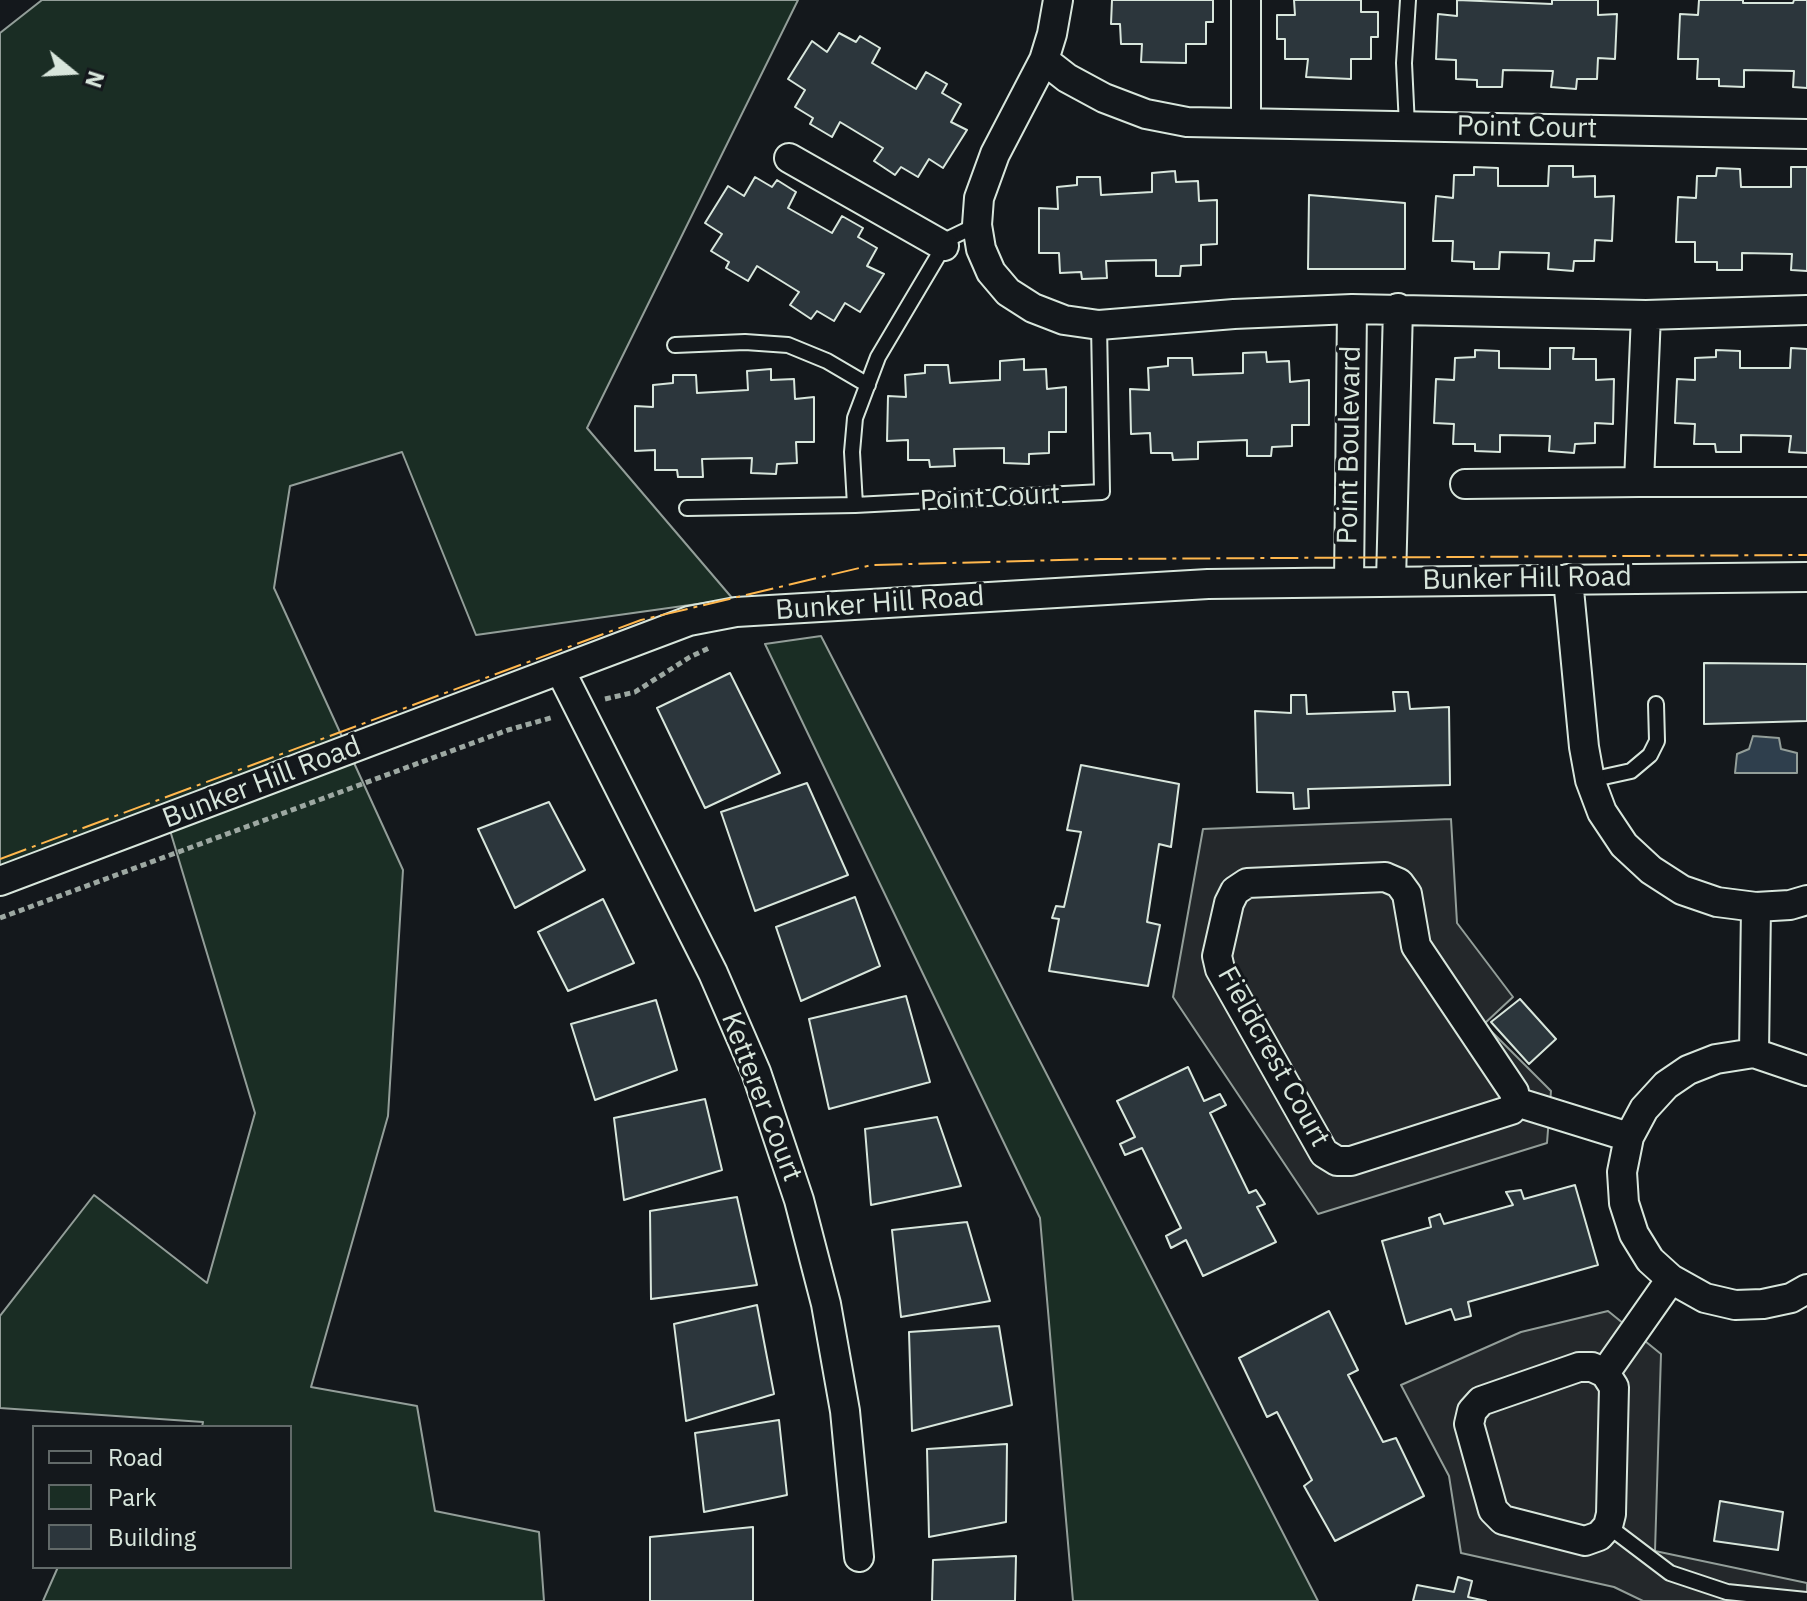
<!DOCTYPE html>
<html>
<head>
<meta charset="utf-8">
<style>
	body { margin:0 }
	#map { position:relative; width:1807px; height:1601px; overflow:hidden; background:#14181c; font-family:"IBM Plex Sans",sans-serif }
	canvas { display:block }
	.legend { position:absolute; left:32px; top:1425px; width:260px; height:144px; box-sizing:border-box; background:#14181c; border:2px solid #626a69; margin:0; padding:10px 14px; list-style:none; font-size:24px; color:#d8e6dc }
	.legend li { display:flex; align-items:center; gap:16px; height:40px }
	.legend b { width:40px; border:2px solid #626a69 }
	.north { position:absolute; left:32px; top:32px; width:80px; height:80px; -webkit-text-stroke:6px #14181c; paint-order:stroke; rotate:108deg; font-size:22px; font-weight:700; line-height:32px; text-align:center; color:#d8e6dc }
	.north::after { content:''; display:block; margin:auto; width:28px; height:36px; background:#d8e6dc; clip-path:polygon(50% 0,100% 100%,50% 72%,0 100%) }
</style>
</head>
<body>
<div id="map">
<canvas width="1807" height="1601"></canvas>
<ul class="legend">
<li><b style="height:10px;background:#14181c"></b>Road</li>
<li><b style="height:22px;background:#1a2d24"></b>Park</li>
<li><b style="height:22px;background:#2c363c"></b>Building</li>
</ul>
<div class="north">N</div>
</div>
<script>
const context = document.querySelector('canvas').getContext('2d');
context.lineJoin = 'round';
function fill(path, color) { context.fillStyle = color; context.fill(path, 'evenodd'); }
const poly = rows => new Path2D(rows.map(r => 'M' + r).join(''));
function trace(path, color, width, dash) { context.strokeStyle = color; context.lineWidth = width; context.lineCap = dash ? 'butt' : 'round'; context.setLineDash(dash || []); context.stroke(path); }
function drawText(font, color, halo, rows, align = 'center') {
  context.font = font + ' "IBM Plex Sans",sans-serif'; context.lineWidth = 6; context.setLineDash([]); context.textBaseline = 'middle'; context.strokeStyle = halo; context.fillStyle = color; for (const [text, x, y, turn = 0] of rows) {
    context.save(); context.translate(x, y); context.rotate((+turn || 0) * Math.PI / 180); context.textAlign = isNaN(turn) ? turn : align; if (halo) context.strokeText(text, 0, 0); context.fillText(text, 0, 0); context.restore();
  }
}
const green = poly([
	[42,0,798,0,587,428,733,599,476,635,402,452,290,486,274,588,403,870,388,1116,311,1387,417,1406,435,1511,539,1532,544,1601,43,1601,58,1567,290,1567,290,1427,202,1427,203,1422,0,1408,0,1316,94,1195,207,1283,255,1113,166,817,0,887,0,33,42,0],
	[821,636,1318,1601,1073,1601,1040,1218,765,644,821,636]
]);
fill(green, '#1a2d24');
trace(green, '#939e99', 2);
const parking = poly([
	[1451,819,1457,923,1513,997,1484,1024,1551,1091,1547,1143,1318,1214,1173,997,1203,829,1451,819],
	[1608,1311,1661,1354,1655,1551,1807,1583,1807,1601,1643,1601,1614,1587,1461,1553,1449,1476,1401,1385,1521,1332,1608,1311]
]);
fill(parking, '#24282b');
trace(parking, '#939e99', 2);
const water = poly([
	[1753,736,1779,738,1781,749,1797,753,1797,773,1735,773,1737,754,1749,749,1753,736]
]);
fill(water, '#2f3f4d');
trace(water, '#939e99', 2);
const building = poly([
	[1112,0,1213,0,1213,22,1206,22,1206,44,1186,44,1186,63,1141,62,1142,44,1121,44,1120,24,1111,24,1112,0],
	[1294,0,1361,0,1361,12,1378,12,1378,37,1371,37,1371,59,1351,59,1351,79,1306,77,1308,59,1285,59,1285,39,1277,39,1277,15,1295,15,1294,0],
	[1457,0,1552,4,1552,0,1598,0,1598,15,1617,14,1615,59,1598,58,1597,79,1577,79,1576,89,1551,87,1553,71,1503,70,1502,87,1477,87,1477,80,1456,79,1456,60,1436,59,1438,14,1457,16,1457,0],
	[1699,0,1743,0,1743,3,1793,3,1794,0,1807,0,1807,88,1793,87,1794,71,1744,70,1744,87,1719,86,1719,79,1697,79,1698,59,1678,59,1680,14,1698,15,1699,0],
	[839,33,856,42,860,36,880,48,872,63,916,89,926,72,947,84,942,93,961,104,951,122,967,130,943,168,929,159,918,177,901,167,895,175,874,161,883,148,840,122,832,137,810,124,813,118,795,107,805,90,788,79,812,41,827,52,839,33],
	[1549,166,1573,166,1573,177,1595,176,1595,197,1614,196,1612,241,1595,240,1594,261,1574,261,1573,271,1548,269,1549,253,1500,252,1499,269,1474,269,1474,262,1452,261,1453,241,1433,241,1436,196,1453,198,1454,175,1474,175,1474,167,1498,168,1498,186,1548,186,1549,166],
	[1791,167,1807,167,1807,271,1791,270,1792,254,1742,253,1742,270,1717,270,1717,262,1695,262,1695,242,1676,242,1678,197,1696,198,1697,176,1716,176,1717,168,1740,169,1741,187,1791,187,1791,167],
	[1175,171,1176,182,1198,181,1199,201,1217,200,1217,244,1201,245,1201,265,1181,266,1180,276,1156,276,1156,260,1106,261,1107,278,1082,279,1081,272,1060,273,1059,253,1039,253,1039,208,1058,209,1057,187,1077,185,1077,177,1100,177,1101,195,1152,192,1152,173,1175,171],
	[755,177,772,187,777,180,796,192,788,208,832,233,842,216,863,228,858,237,877,248,867,266,884,274,860,312,845,303,834,321,817,311,811,319,790,305,799,292,757,266,748,281,726,268,729,262,711,251,722,234,705,223,728,186,744,196,755,177],
	[1309,195,1405,203,1405,269,1308,269,1309,195],
	[1550,348,1574,348,1573,359,1596,359,1596,380,1614,379,1613,424,1595,423,1595,443,1575,444,1574,453,1549,451,1550,436,1500,435,1500,452,1475,451,1475,444,1453,444,1454,424,1434,423,1436,379,1454,380,1455,358,1475,357,1475,350,1499,351,1499,368,1550,369,1550,348],
	[1791,348,1807,349,1807,453,1789,452,1791,436,1741,435,1741,452,1716,452,1715,444,1694,444,1695,424,1675,423,1677,379,1695,380,1695,358,1716,357,1716,350,1740,351,1740,368,1790,368,1791,348],
	[1266,352,1267,362,1289,361,1290,382,1309,380,1309,425,1292,425,1292,446,1272,447,1271,456,1247,456,1247,440,1198,442,1198,459,1173,460,1172,453,1151,453,1150,433,1131,434,1130,389,1149,390,1148,368,1168,366,1168,358,1192,358,1193,375,1243,373,1243,353,1266,352],
	[1024,359,1024,370,1046,369,1047,389,1066,387,1066,432,1049,432,1049,453,1029,454,1029,464,1004,463,1004,448,954,449,955,466,930,467,929,460,908,460,908,440,887,441,888,396,906,397,905,375,925,373,925,365,948,365,950,383,1000,380,1000,361,1024,359],
	[771,369,771,380,794,379,795,399,814,397,814,442,796,442,797,463,777,464,776,474,751,473,752,458,702,459,703,477,678,477,677,470,655,470,655,450,635,451,635,406,653,407,653,385,673,383,673,375,696,375,697,393,748,390,747,371,771,369],
	[1704,663,1807,664,1807,721,1704,724,1704,663],
	[730,673,780,773,705,808,657,708,730,673],
	[1393,692,1408,692,1410,709,1449,707,1450,785,1308,789,1309,808,1294,809,1293,793,1257,792,1255,711,1291,713,1291,695,1306,695,1307,714,1395,711,1393,692],
	[1081,765,1179,784,1171,847,1159,844,1147,922,1160,925,1148,986,1049,971,1059,919,1052,918,1056,906,1064,907,1081,832,1067,830,1081,765],
	[807,783,848,875,755,911,721,812,807,783],
	[549,802,585,870,515,908,478,829,549,802],
	[855,897,880,966,801,1001,776,927,855,897],
	[603,899,634,963,568,991,538,932,603,899],
	[906,996,930,1082,829,1109,809,1019,906,996],
	[1520,999,1556,1039,1529,1064,1491,1022,1520,999],
	[656,1000,677,1070,595,1100,571,1024,656,1000],
	[1188,1067,1204,1101,1220,1094,1226,1105,1210,1113,1249,1193,1256,1190,1265,1204,1257,1207,1276,1242,1203,1276,1186,1240,1171,1248,1166,1236,1181,1228,1142,1148,1125,1155,1120,1144,1135,1137,1117,1101,1188,1067],
	[705,1099,722,1170,624,1200,614,1118,705,1099],
	[937,1117,961,1186,871,1205,865,1129,937,1117],
	[1575,1185,1598,1265,1468,1302,1471,1316,1455,1320,1451,1309,1406,1324,1382,1241,1431,1227,1429,1218,1440,1214,1444,1224,1513,1205,1506,1192,1521,1190,1524,1199,1575,1185],
	[737,1197,757,1285,651,1299,650,1211,737,1197],
	[967,1222,990,1301,901,1317,892,1230,967,1222],
	[757,1305,774,1394,686,1421,674,1324,757,1305],
	[1329,1311,1358,1370,1348,1375,1383,1442,1396,1438,1424,1496,1335,1541,1304,1486,1312,1480,1277,1412,1267,1417,1239,1358,1329,1311],
	[999,1326,1012,1405,912,1431,909,1332,999,1326],
	[779,1420,787,1495,704,1512,695,1433,779,1420],
	[1007,1444,1006,1522,929,1537,927,1449,1007,1444],
	[1720,1501,1783,1512,1778,1550,1714,1541,1720,1501],
	[753,1527,753,1601,650,1601,650,1537,753,1527],
	[1016,1556,1015,1601,932,1601,933,1560,1016,1556],
	[1458,1577,1472,1581,1468,1597,1486,1601,1413,1601,1417,1585,1454,1592,1458,1577]
]);
fill(building, '#2c363c');
trace(building, '#d8e6dc', 2);
const lane = poly([
	[1407,126,1404,63,1408,0],
	[675,345,745,342,788,345,827,361,868,385],
	[855,505,852,452,855,418,878,357,948,239,977,225],
	[687,508,855,505,1102,492,1099,325],
	[1590,780,1631,771,1650,755,1657,741,1656,704],
	[1608,1526,1670,1573,1727,1592,1807,1600]
]);
const street = poly([
	[1058,0,1052,34,1044,60,995,154,979,198,977,225,981,249,991,272,1008,292,1033,308,1064,320,1099,325,1234,314,1352,309,1646,315,1807,310],
	[1246,0,1246,123],
	[1044,60,1067,78,1104,98,1146,114,1187,122,1807,134],
	[789,158,944,246],
	[1639,482,1807,482],
	[1465,484,1639,482,1646,315],
	[1568,579,1584,747,1590,780,1602,812,1624,845,1651,870,1682,890,1717,902,1756,907,1790,905,1807,900],
	[1391,581,1398,308],
	[1349,582,1352,309],
	[560,670,713,973,756,1072,799,1200,826,1304,845,1411,859,1557],
	[1385,877,1399,883,1407,894,1416,946,1514,1092,1516,1102,1511,1110,1351,1161,1337,1161,1324,1153,1220,969,1217,956,1229,903,1235,891,1247,883,1385,877],
	[0,881,689,621,736,612,1208,584,1807,577],
	[1754,1053,1756,907],
	[1807,1071,1754,1053,1716,1059,1688,1070,1666,1085,1644,1109,1629,1137,1622,1172,1624,1203,1634,1234,1650,1260,1671,1279,1705,1298,1735,1305,1763,1304,1791,1298,1807,1289],
	[1516,1102,1629,1137],
	[1579,1367,1592,1367,1605,1373,1614,1387,1611,1514,1608,1526,1599,1536,1585,1541,1503,1520,1493,1510,1469,1424,1472,1411,1481,1401,1579,1367],
	[1605,1373,1671,1279]
]);
trace(lane, '#d8e6dc', 18);
trace(street, '#d8e6dc', 32);
trace(poly([
	[605,699,635,692,690,657,709,648],
	[0,918,508,730,554,717]
]), '#9da8a2', 5, [6, 4]);
trace(lane, '#14181c', 14);
trace(street, '#14181c', 28);
trace(poly([
	[0,859,641,620,872,565,1101,559,1807,555]
]), '#ffb74d', 2, [28, 6, 4, 6]);
drawText('28px', '#d8e6dc', '#14181c', [
	["Point Court",1527,128,1],
	["Point Boulevard",1350,445,-89],
	["Point Court",990,498,-3],
	["Bunker Hill Road",1527,579,-1],
	["Bunker Hill Road",880,604,-4],
	["Bunker Hill Road",262,783,-21],
	["Fieldcrest Court",1273,1057,61],
	["Ketterer Court",761,1097,69]
]);
</script>
</body>
</html>
